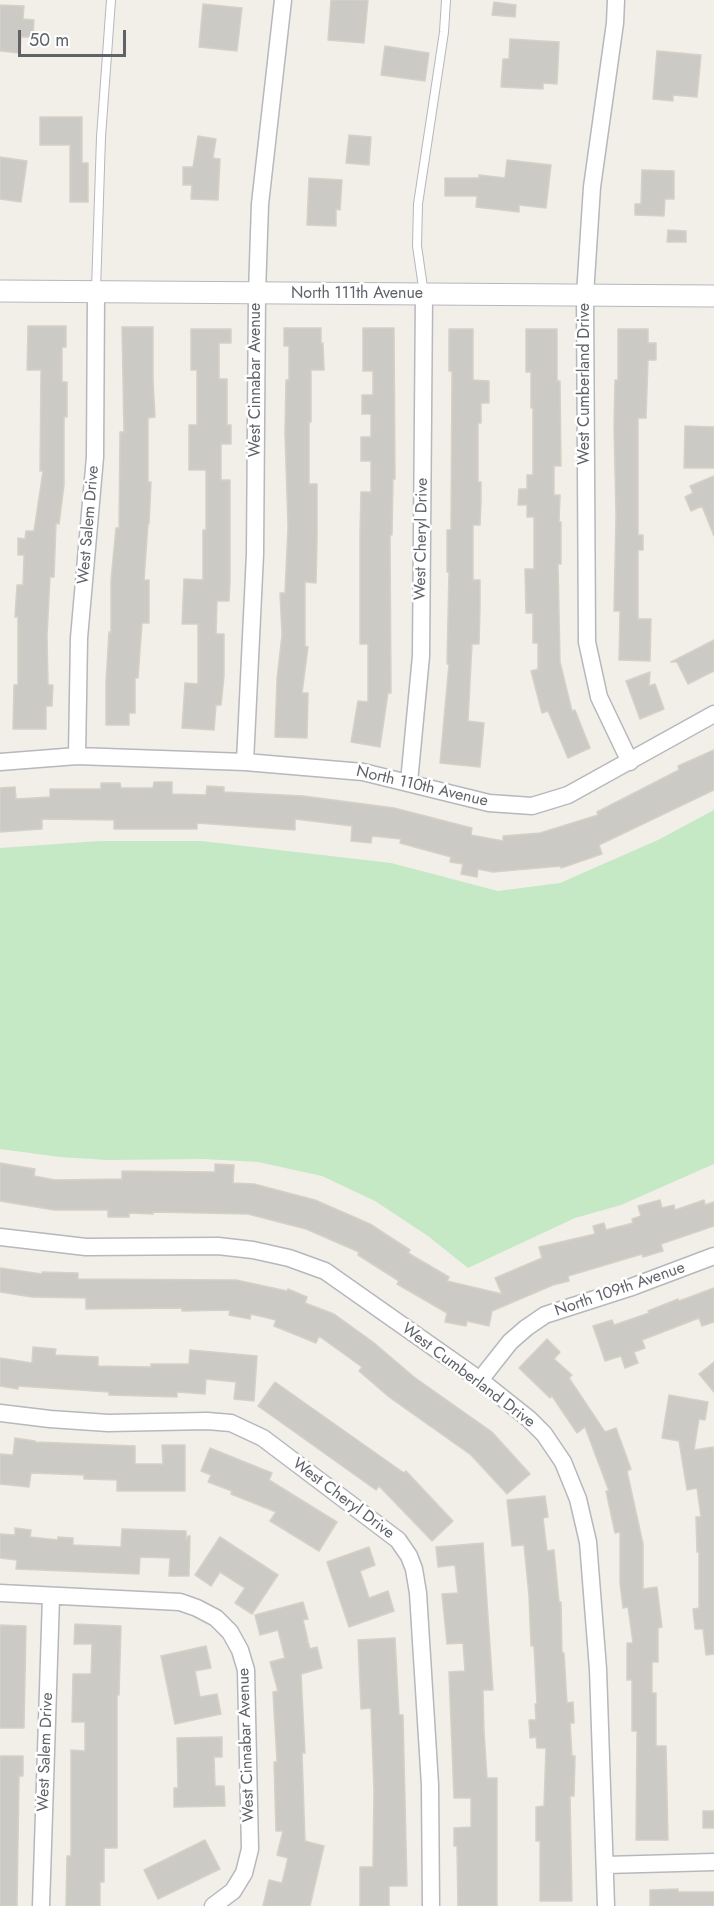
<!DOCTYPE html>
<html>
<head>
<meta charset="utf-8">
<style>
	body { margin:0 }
	#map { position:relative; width:714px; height:1906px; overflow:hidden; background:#f1efe8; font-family:Jost,sans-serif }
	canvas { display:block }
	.scale { position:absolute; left:18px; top:30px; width:108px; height:27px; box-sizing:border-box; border:3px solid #5f6368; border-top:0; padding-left:8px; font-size:18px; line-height:21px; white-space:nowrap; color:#5f6368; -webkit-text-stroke:4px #fff; paint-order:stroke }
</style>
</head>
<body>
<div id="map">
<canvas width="714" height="1906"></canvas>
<div class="scale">50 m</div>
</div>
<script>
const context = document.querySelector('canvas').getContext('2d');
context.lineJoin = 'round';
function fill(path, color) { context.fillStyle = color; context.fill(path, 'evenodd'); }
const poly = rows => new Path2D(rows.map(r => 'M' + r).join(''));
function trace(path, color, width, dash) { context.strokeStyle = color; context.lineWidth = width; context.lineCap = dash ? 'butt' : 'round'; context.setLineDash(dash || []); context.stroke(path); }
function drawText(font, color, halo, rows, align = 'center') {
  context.font = font + ' Jost,sans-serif'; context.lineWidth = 5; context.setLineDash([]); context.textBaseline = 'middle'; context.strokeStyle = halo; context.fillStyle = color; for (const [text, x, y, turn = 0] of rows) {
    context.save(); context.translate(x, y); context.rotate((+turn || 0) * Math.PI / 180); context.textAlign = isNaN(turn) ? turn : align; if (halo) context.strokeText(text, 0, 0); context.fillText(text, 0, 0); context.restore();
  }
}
fill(poly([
	[714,810,714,1164,707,1167,621,1205,575,1218,468,1268,428,1236,375,1201,322,1176,258,1162,204,1159,107,1160,60,1157,0,1149,0,848,100,841,201,841,391,863,498,891,560,883,658,840]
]), '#c5e8c5');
const building = poly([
	[331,0,368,0,364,43,328,40,331,0],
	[494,2,516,5,515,17,492,15,494,2],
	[203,4,242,8,237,51,199,47,203,4],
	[0,5,24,6,23,19,34,20,33,37,21,37,20,53,0,51,0,5],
	[510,39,559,42,557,84,543,83,543,89,501,87,503,59,509,59,510,39],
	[385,46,429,53,425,81,381,75,385,46],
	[657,51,701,55,697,97,673,95,673,101,653,99,657,51],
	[40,117,82,117,82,163,88,163,88,202,70,202,70,145,40,145,40,117],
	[349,135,371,137,369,165,346,163,349,135],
	[198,136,216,139,213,158,220,159,218,200,191,199,192,185,183,185,183,167,193,167,198,136],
	[0,157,27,161,21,202,0,199,0,157],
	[507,160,551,165,546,208,519,205,519,212,476,207,477,196,445,196,445,178,479,178,479,175,505,178,507,160],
	[642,170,674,171,674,199,665,199,664,216,635,215,635,204,641,204,642,170],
	[309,178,342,180,340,210,336,209,336,226,307,225,309,178],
	[668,230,686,231,686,242,667,242,668,230],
	[28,326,66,326,66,347,62,347,62,382,67,382,67,417,64,417,64,485,59,524,56,523,54,577,50,577,47,636,48,685,53,685,52,706,46,706,46,729,13,729,14,685,18,685,18,617,15,617,17,585,23,585,24,555,18,555,18,538,25,539,26,531,34,531,43,471,40,471,41,370,27,370,28,326],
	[122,327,153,327,153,380,155,417,148,418,148,482,151,482,149,524,148,524,144,580,149,580,149,623,142,623,138,678,135,678,135,713,129,713,129,725,106,725,106,682,109,632,111,633,111,580,116,528,119,528,120,432,124,432,122,327],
	[284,328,321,328,321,343,323,343,324,370,311,370,311,422,309,422,309,484,317,484,317,539,316,583,305,582,305,646,308,647,302,693,308,693,307,738,275,737,277,679,282,635,280,593,285,593,288,527,285,433,286,380,289,380,289,346,284,346,284,328],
	[363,328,394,328,395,479,393,479,392,535,390,535,391,693,388,693,380,747,351,742,358,701,368,702,368,644,360,644,360,534,361,492,371,492,371,461,361,461,361,437,371,437,371,414,362,414,362,395,373,395,373,371,363,371,363,328],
	[191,329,231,329,231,343,219,343,219,379,227,379,227,425,231,425,231,444,221,444,221,480,230,480,230,581,229,601,217,601,216,634,224,634,224,676,221,705,216,705,214,730,182,728,185,683,198,684,198,624,182,624,184,579,203,580,203,530,206,530,206,470,189,470,189,425,197,425,197,370,191,370,191,329],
	[449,329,473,329,473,380,489,381,489,403,481,403,481,423,478,423,478,482,481,482,481,501,480,525,473,525,473,580,480,580,480,607,479,644,472,644,468,721,484,723,480,767,440,763,449,664,447,664,449,572,447,572,447,530,451,530,452,371,449,371,449,329],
	[526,329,557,329,557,381,560,381,561,466,554,466,554,495,560,495,559,522,561,522,561,564,558,564,560,662,572,711,575,710,590,748,568,758,548,711,542,713,531,671,538,669,538,643,533,643,533,613,526,613,525,569,534,569,534,517,527,517,527,505,518,505,519,489,527,489,527,475,533,475,533,408,531,408,531,372,526,372,526,329],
	[618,329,648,329,648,343,656,343,656,360,648,360,646,418,638,418,638,535,643,535,643,550,638,550,638,619,651,619,650,661,619,660,620,611,614,611,616,515,614,426,615,380,618,380,618,329],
	[685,426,714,427,714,468,684,468,685,426],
	[714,476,714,536,702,506,691,511,685,497,693,493,690,486,714,476],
	[714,640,714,671,688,684,677,662,671,662,714,640],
	[650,672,649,686,655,684,664,709,640,719,626,681,650,672],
	[714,750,714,790,599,845,602,854,561,868,561,866,493,872,478,869,477,877,461,874,463,864,450,862,451,857,400,843,401,839,372,836,371,843,351,841,352,826,295,819,295,830,197,823,197,829,114,829,114,820,42,819,42,829,0,832,0,788,15,787,16,799,50,797,50,789,101,789,101,783,120,783,121,788,153,788,154,782,172,782,172,794,206,795,207,786,224,787,224,792,303,796,394,808,472,828,471,835,503,841,503,836,540,833,598,815,597,812,679,770,678,766,714,750],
	[0,1163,35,1169,34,1176,55,1180,122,1179,122,1171,215,1172,215,1164,234,1165,233,1183,254,1184,315,1200,370,1224,410,1250,408,1253,449,1277,447,1281,502,1294,495,1278,542,1258,539,1247,595,1234,593,1226,604,1223,606,1230,633,1223,632,1219,641,1216,638,1206,660,1200,662,1208,674,1205,675,1210,704,1200,705,1205,714,1202,714,1226,661,1244,663,1251,643,1257,642,1254,568,1276,569,1281,553,1285,492,1311,489,1326,467,1321,466,1326,445,1322,447,1313,397,1284,399,1281,358,1255,359,1252,306,1229,248,1214,153,1212,153,1214,129,1213,129,1217,108,1217,108,1210,54,1210,0,1201,0,1163],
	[0,1268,42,1274,42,1272,78,1273,78,1279,236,1280,287,1291,288,1289,307,1297,305,1303,334,1314,373,1342,414,1377,492,1432,530,1474,507,1494,471,1455,389,1397,359,1371,362,1367,319,1336,316,1343,274,1326,276,1320,251,1314,250,1319,229,1315,230,1310,182,1311,182,1308,86,1309,86,1298,32,1297,0,1292,0,1268],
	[714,1288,714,1322,702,1326,699,1318,642,1340,645,1348,634,1352,638,1363,625,1368,621,1356,605,1361,593,1326,612,1320,614,1325,649,1313,648,1311,678,1299,679,1301,714,1288],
	[547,1339,560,1352,554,1359,572,1375,569,1378,605,1432,616,1428,631,1469,627,1471,643,1544,643,1589,657,1587,662,1627,658,1628,658,1662,652,1662,652,1693,656,1693,656,1746,666,1746,668,1840,636,1840,637,1731,632,1731,632,1680,627,1680,627,1643,633,1643,628,1607,623,1608,620,1583,620,1532,615,1533,606,1491,609,1491,585,1427,577,1433,552,1396,550,1398,519,1368,547,1339],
	[33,1347,56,1349,55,1355,98,1357,98,1366,151,1367,151,1364,189,1364,190,1350,257,1356,254,1401,234,1399,236,1382,206,1379,205,1394,177,1392,177,1397,109,1395,109,1392,18,1386,18,1389,0,1386,0,1358,32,1363,33,1347],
	[714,1362,714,1392,699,1374,714,1362],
	[275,1382,404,1473,406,1471,453,1521,432,1541,379,1486,376,1490,258,1406,275,1382],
	[669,1395,708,1402,705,1420,699,1419,694,1450,713,1447,714,1453,714,1654,706,1655,703,1629,695,1629,693,1609,699,1608,699,1552,697,1552,696,1517,701,1517,697,1488,687,1490,679,1441,662,1438,669,1395],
	[15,1438,35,1441,35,1442,135,1446,135,1464,163,1464,162,1445,185,1445,185,1491,117,1491,117,1480,84,1479,84,1475,31,1473,29,1487,0,1484,0,1454,13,1455,15,1438],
	[210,1448,272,1473,269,1480,337,1522,319,1551,270,1521,276,1512,231,1494,232,1491,208,1482,211,1475,201,1471,210,1448],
	[545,1496,548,1517,543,1518,547,1551,554,1550,559,1602,561,1602,562,1653,564,1653,567,1703,573,1702,574,1723,570,1723,572,1756,575,1756,574,1796,570,1796,572,1901,540,1901,540,1841,536,1841,536,1807,544,1806,546,1748,537,1748,536,1737,530,1738,529,1720,536,1720,535,1704,537,1704,534,1646,531,1646,529,1596,524,1545,512,1546,507,1500,545,1496],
	[15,1528,31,1530,30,1537,58,1540,58,1537,73,1538,73,1545,121,1547,122,1529,186,1531,186,1541,188,1536,190,1536,189,1576,169,1576,170,1558,140,1557,139,1574,16,1569,17,1560,0,1558,0,1534,15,1535,15,1528],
	[220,1537,278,1575,252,1614,235,1603,245,1588,220,1572,211,1586,195,1575,220,1537],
	[483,1543,493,1690,483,1690,484,1732,487,1778,497,1778,497,1906,458,1906,457,1846,454,1846,454,1828,471,1827,471,1798,454,1798,449,1672,465,1671,463,1643,447,1644,442,1594,458,1593,455,1565,438,1567,436,1547,483,1543],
	[369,1547,375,1565,360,1571,369,1598,388,1591,394,1611,349,1627,327,1562,369,1547],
	[303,1602,308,1619,303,1620,308,1641,306,1642,308,1642,310,1649,317,1647,322,1668,301,1674,305,1753,302,1753,305,1841,324,1846,310,1906,263,1906,269,1880,282,1883,288,1858,277,1855,283,1831,276,1831,274,1762,277,1762,273,1692,278,1691,270,1662,285,1658,278,1630,260,1635,255,1615,303,1602],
	[75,1624,121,1626,119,1695,117,1695,117,1848,104,1848,104,1882,100,1882,100,1906,66,1906,67,1856,71,1856,71,1750,85,1751,85,1722,72,1722,73,1674,91,1674,92,1644,74,1644,75,1624],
	[0,1625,26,1626,24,1728,0,1728,0,1625],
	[395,1638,399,1715,403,1715,407,1886,389,1886,389,1906,360,1906,360,1867,373,1867,374,1791,371,1708,361,1709,358,1640,395,1638],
	[206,1646,211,1668,195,1671,200,1697,217,1694,221,1714,175,1724,161,1656,206,1646],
	[222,1737,222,1757,214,1757,215,1786,224,1786,225,1806,174,1807,174,1788,178,1788,177,1738,222,1737],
	[0,1756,23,1756,23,1776,19,1776,17,1906,0,1906,0,1756],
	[703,1811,714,1811,714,1828,703,1828,703,1811],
	[205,1840,220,1869,158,1899,144,1870,205,1840],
	[678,1889,678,1892,714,1892,714,1906,650,1906,650,1890,678,1889]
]);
fill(building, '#cccac5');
trace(building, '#d6d1c6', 1.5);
const service = poly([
	[96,290,101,137,111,0],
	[424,294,417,246,418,204,444,32,446,0]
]);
const minor = poly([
	[616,0,615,23,592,187,585,295,587,642,599,697,630,762],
	[77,756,79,638,95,457,96,293],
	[0,762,77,756,245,762,363,772,489,803,532,806,568,795,714,714],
	[245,762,255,554,257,293,260,204,283,0],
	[409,782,421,656,424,295],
	[0,1237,86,1247,218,1246,253,1250,289,1258,325,1271,480,1380,529,1419,544,1434,563,1462,578,1499,588,1542,598,1669,606,1906],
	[480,1380,510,1342,526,1328,545,1315,629,1288,714,1256],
	[0,1413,50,1419,108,1423,207,1421,231,1423,263,1438,398,1540,409,1556,414,1569,418,1593,430,1785,431,1906],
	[0,1593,180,1602,197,1608,216,1618,230,1632,240,1650,246,1670,250,1849,244,1873,233,1891,213,1906],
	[606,1865,714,1862],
	[41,1906,51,1597]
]);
const tertiary = poly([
	[0,291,714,296]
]);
trace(service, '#b5b8bc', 10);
trace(minor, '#b5b8bc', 19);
trace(tertiary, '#b5b8bc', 23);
trace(service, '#fff', 8);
trace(minor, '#fff', 16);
trace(tertiary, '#fff', 21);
drawText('16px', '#5f6368', '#fff', [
	["North 111th Avenue",357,294],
	["West Cinnabar Avenue",256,380,-90],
	["West Cumberland Drive",585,384,-90],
	["West Salem Drive",89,525,-85],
	["West Cheryl Drive",422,539,-89],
	["North 110th Avenue",422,787,13],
	["North 109th Avenue",620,1290,-19],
	["West Cumberland Drive",468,1376,37],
	["West Cheryl Drive",343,1499,37],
	["West Cinnabar Avenue",247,1745,-92],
	["West Salem Drive",46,1752,-88]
]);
</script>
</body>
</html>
